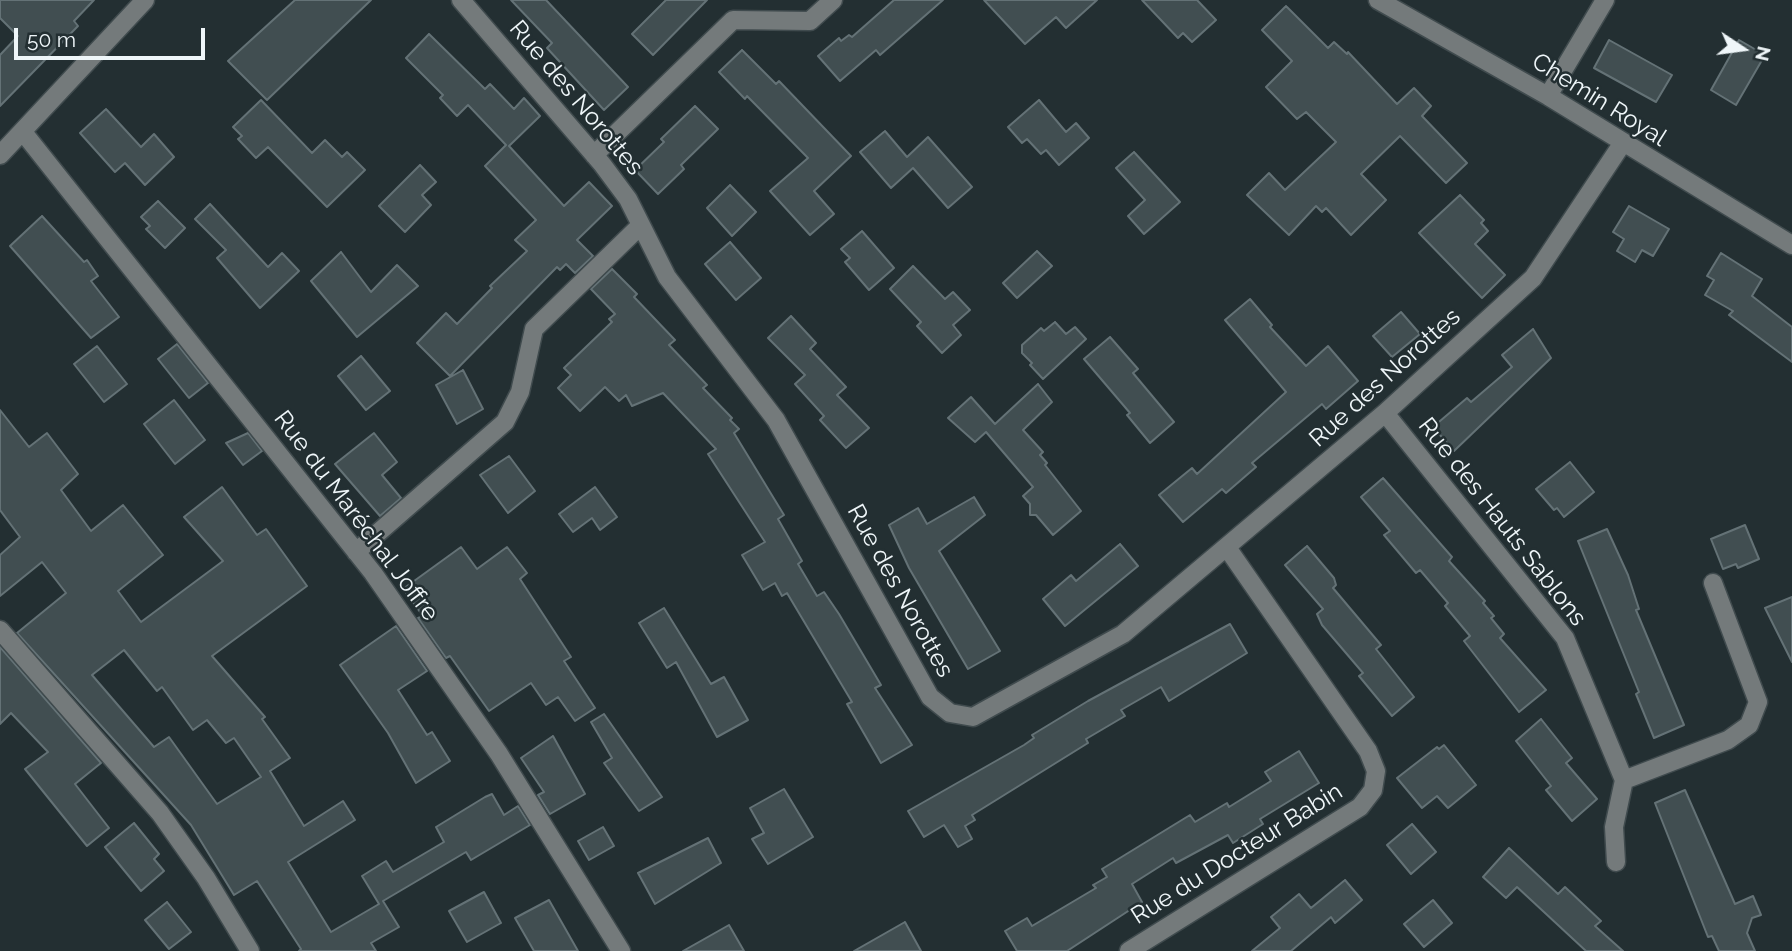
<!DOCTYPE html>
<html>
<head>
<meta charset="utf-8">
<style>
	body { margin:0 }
	#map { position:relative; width:1792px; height:951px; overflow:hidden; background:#232f32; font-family:Raleway,sans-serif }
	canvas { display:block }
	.north { position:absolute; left:1708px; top:14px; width:70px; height:70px; -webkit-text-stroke:5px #232f32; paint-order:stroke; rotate:103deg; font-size:19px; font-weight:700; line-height:28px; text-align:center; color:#eff6f9 }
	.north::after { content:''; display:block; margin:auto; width:24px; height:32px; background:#eff6f9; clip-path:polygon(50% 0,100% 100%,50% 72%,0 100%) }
	.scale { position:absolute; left:14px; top:28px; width:191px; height:32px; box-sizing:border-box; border:4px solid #eff6f9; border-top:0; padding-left:9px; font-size:21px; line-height:24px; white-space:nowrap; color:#eff6f9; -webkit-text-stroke:5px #232f32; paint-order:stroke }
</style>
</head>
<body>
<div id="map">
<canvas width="1792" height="951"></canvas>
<div class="north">N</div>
<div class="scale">50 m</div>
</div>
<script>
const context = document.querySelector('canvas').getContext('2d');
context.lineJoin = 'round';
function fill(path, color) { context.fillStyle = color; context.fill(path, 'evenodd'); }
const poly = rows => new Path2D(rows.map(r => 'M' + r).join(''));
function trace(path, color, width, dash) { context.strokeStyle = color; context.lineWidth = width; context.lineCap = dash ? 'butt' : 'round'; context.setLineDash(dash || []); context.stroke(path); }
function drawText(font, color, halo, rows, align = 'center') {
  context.font = font + ' Raleway,sans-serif'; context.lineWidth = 5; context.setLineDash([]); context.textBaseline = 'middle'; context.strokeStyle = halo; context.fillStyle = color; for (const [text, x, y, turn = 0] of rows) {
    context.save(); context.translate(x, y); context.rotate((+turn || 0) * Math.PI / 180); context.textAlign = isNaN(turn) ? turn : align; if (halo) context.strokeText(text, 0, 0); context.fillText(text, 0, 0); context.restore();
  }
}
const building = poly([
	[0,0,94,0,74,21,78,26,0,106,0,55,18,36,0,18,0,0],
	[295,0,371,0,267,100,228,61,295,0],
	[511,0,546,0,628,87,604,110,547,48,552,43,511,0],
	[666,0,707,0,653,55,632,34,666,0],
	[894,0,943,0,880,55,876,50,840,81,818,56,839,38,841,41,849,35,852,37,894,0],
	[984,0,1097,0,1066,28,1056,17,1025,44,984,0],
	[1142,0,1197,0,1216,20,1192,42,1183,33,1178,38,1142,0],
	[1286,6,1328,48,1334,42,1347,54,1348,52,1397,104,1414,88,1431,106,1422,116,1467,163,1446,183,1400,136,1361,174,1386,200,1351,235,1326,208,1322,212,1316,206,1289,235,1247,195,1269,173,1285,190,1336,142,1306,112,1297,119,1266,87,1292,61,1262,30,1286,6],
	[429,34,485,89,490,84,514,109,524,98,540,116,509,146,564,206,589,182,612,206,577,240,593,256,575,273,566,264,560,270,557,267,450,376,417,343,446,313,457,324,492,288,490,286,527,251,515,240,536,220,485,166,506,145,468,105,457,116,440,98,443,95,406,58,429,34],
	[1609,40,1672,75,1656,102,1594,68,1609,40],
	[1739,40,1765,55,1736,105,1711,90,1739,40],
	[742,50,776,84,779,81,851,156,814,191,834,214,810,235,770,191,808,158,747,96,745,99,719,72,742,50],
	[261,100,312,153,325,140,342,157,347,152,365,170,327,207,268,147,256,158,238,139,242,136,233,127,261,100],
	[1039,100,1066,132,1076,123,1089,138,1059,165,1046,150,1041,154,1027,139,1022,143,1008,127,1039,100],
	[695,106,718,129,681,165,684,169,658,194,635,170,664,142,661,139,695,106],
	[106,109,141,147,154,134,174,157,145,185,125,163,115,172,80,133,106,109],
	[885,131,907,157,928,137,972,187,948,208,913,168,891,188,860,152,885,131],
	[1134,152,1180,202,1144,234,1128,216,1145,200,1116,168,1134,152],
	[420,165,436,182,422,195,431,205,405,232,379,206,420,165],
	[730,185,756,212,732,236,707,208,730,185],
	[1460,195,1484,220,1481,223,1488,231,1475,244,1505,275,1482,298,1419,233,1460,195],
	[158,201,185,228,165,248,146,229,150,226,141,217,158,201],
	[210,204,268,267,282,253,299,271,260,308,217,258,226,250,195,219,210,204],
	[1629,206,1669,229,1653,256,1642,250,1635,262,1617,251,1624,239,1613,232,1629,206],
	[42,216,84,262,87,260,98,276,91,281,119,317,91,338,10,246,42,216],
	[862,231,894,268,869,290,845,262,850,258,841,249,862,231],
	[730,242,761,278,736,300,705,264,730,242],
	[1037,251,1052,266,1017,298,1003,283,1037,251],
	[341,252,371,292,397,265,418,286,357,337,311,281,341,252],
	[1721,253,1762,279,1752,296,1792,327,1792,362,1729,315,1733,311,1705,295,1714,280,1707,276,1721,253],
	[913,266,945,299,953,292,970,310,953,325,961,335,942,353,917,326,921,322,890,289,913,266],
	[612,269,637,294,634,297,675,340,669,345,707,385,703,388,732,418,730,420,739,429,734,433,784,515,778,519,802,561,798,564,817,596,824,592,839,614,881,685,875,688,912,745,881,763,847,704,852,702,787,593,782,596,775,583,763,590,742,555,765,542,708,454,716,449,663,393,632,406,626,395,619,401,605,387,580,411,558,388,571,375,564,368,612,322,609,319,615,314,591,289,612,269],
	[1250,299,1272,325,1270,327,1306,366,1328,346,1358,381,1326,409,1322,404,1252,463,1256,467,1226,493,1222,489,1183,522,1159,495,1192,468,1197,474,1286,392,1225,320,1250,299],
	[1401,312,1420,334,1392,357,1373,336,1401,312],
	[791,316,816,343,810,349,846,387,837,395,869,428,846,448,820,420,824,416,795,384,805,375,768,338,791,316],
	[1055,322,1066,334,1075,327,1086,339,1043,379,1030,365,1032,363,1022,353,1022,345,1041,328,1044,331,1055,322],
	[1533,329,1551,358,1454,451,1433,427,1467,398,1471,402,1512,367,1502,355,1533,329],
	[1110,337,1138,369,1133,373,1174,422,1150,443,1127,415,1130,413,1084,359,1110,337],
	[177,344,208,383,189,398,158,359,177,344],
	[97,346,127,384,104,402,74,364,97,346],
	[361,356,390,391,366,410,338,376,361,356],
	[463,370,483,409,457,424,436,385,463,370],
	[1038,384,1052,402,1023,430,1043,452,1040,455,1047,463,1045,465,1081,511,1053,535,1036,515,1030,515,1030,504,1023,496,1033,487,986,432,975,442,948,418,971,397,995,424,1038,384],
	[174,400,205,440,175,464,144,424,174,400],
	[0,410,29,447,47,433,78,474,61,490,91,531,123,505,163,555,118,591,141,622,223,561,184,517,222,487,257,535,266,529,307,586,212,656,265,717,262,719,290,758,270,771,304,826,343,801,355,820,288,862,331,932,379,904,362,876,386,861,393,872,444,842,436,827,485,797,492,794,504,815,518,806,530,825,471,860,466,852,383,901,399,927,371,943,376,951,299,951,301,949,257,881,234,895,191,825,17,633,66,593,42,562,0,596,0,555,20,537,0,510,0,410],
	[124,650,157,691,162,687,193,730,207,720,226,743,234,738,261,777,217,804,169,737,154,747,92,675,124,650],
	[248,433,262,451,243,465,226,443,248,433],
	[374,433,397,462,382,475,401,498,380,516,335,464,374,433],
	[509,456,535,491,508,513,480,475,509,456],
	[1570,462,1594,492,1564,517,1557,508,1554,510,1536,489,1570,462],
	[1383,478,1452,557,1449,561,1485,601,1483,603,1494,616,1491,618,1504,634,1500,638,1546,690,1519,712,1464,641,1470,636,1445,606,1448,603,1420,570,1416,573,1384,535,1390,531,1361,497,1383,478],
	[595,487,617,517,600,530,592,518,573,532,559,514,595,487],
	[974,497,985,515,939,551,1000,651,968,669,909,568,889,525,918,508,927,524,974,497],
	[1745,525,1759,559,1738,568,1736,564,1723,569,1711,539,1745,525],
	[1607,529,1628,575,1639,609,1636,610,1684,725,1654,738,1636,694,1639,692,1578,541,1607,529],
	[1120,544,1138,566,1065,626,1043,599,1071,575,1076,581,1120,544],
	[1307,546,1334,578,1336,585,1333,588,1381,645,1376,649,1414,697,1392,716,1359,676,1363,673,1322,625,1317,614,1323,609,1285,565,1307,546],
	[461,547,477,569,507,547,527,573,520,579,571,657,564,661,595,708,575,721,558,697,546,705,531,683,489,711,450,656,446,658,418,618,423,616,403,589,461,547],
	[1792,597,1792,662,1765,608,1792,597],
	[664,608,711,684,724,677,748,720,717,737,676,662,667,668,639,623,664,608],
	[1230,624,1247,653,1169,701,1161,687,1121,710,1125,716,1086,739,1088,743,972,815,975,820,965,826,972,839,958,847,944,825,924,837,908,811,1024,745,1034,738,1032,735,1088,701,1230,624],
	[396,626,427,671,398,690,427,735,432,732,450,761,416,783,388,733,340,665,396,626],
	[0,647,101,763,75,784,109,828,87,846,25,769,48,752,11,713,0,724,0,647],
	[604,714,662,797,639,811,604,763,612,758,591,722,604,714],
	[1541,719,1572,758,1566,763,1597,799,1572,821,1546,790,1551,786,1516,741,1541,719],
	[553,736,585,794,550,814,538,795,544,792,521,758,553,736],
	[1444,745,1476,785,1448,808,1437,796,1422,808,1397,778,1437,747,1439,749,1444,745],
	[1299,751,1319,783,1260,819,1263,824,1233,843,1228,835,1176,863,1173,858,1132,884,1142,902,1067,951,1017,951,1005,931,1027,918,1032,926,1096,888,1093,885,1107,877,1102,869,1190,815,1195,822,1227,803,1229,807,1271,781,1265,772,1299,751],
	[784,789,813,837,768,864,752,839,764,833,750,808,784,789],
	[1685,790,1735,904,1753,896,1761,915,1752,918,1747,933,1755,951,1719,951,1712,936,1708,937,1655,803,1685,790],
	[134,823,159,854,154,859,164,871,141,891,105,847,134,823],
	[1412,824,1436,852,1411,874,1387,845,1412,824],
	[603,827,614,846,589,860,578,841,603,827],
	[708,838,721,863,655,904,638,873,708,838],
	[1509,848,1558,894,1565,887,1601,921,1595,926,1623,951,1586,951,1517,887,1506,898,1483,877,1509,848],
	[1345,880,1362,900,1335,923,1331,917,1291,951,1252,951,1280,928,1271,917,1299,894,1311,908,1345,880],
	[484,892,501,923,467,942,449,911,484,892],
	[549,900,578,951,534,951,515,918,549,900],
	[1433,900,1452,923,1424,947,1404,924,1433,900],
	[167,902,191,932,169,949,145,920,167,902],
	[905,922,921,951,854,951,905,922],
	[729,925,744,951,683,951,729,925]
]);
fill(building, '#414e51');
trace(building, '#647276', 2);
const minor = poly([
	[461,0,602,164,628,199,667,277,776,420,930,697,950,713,973,717,1123,634,1385,413,1533,278,1622,144],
	[1378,0,1548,96,1792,245],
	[1548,96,1605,0],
	[23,132,373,573,499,754,621,951],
	[0,155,145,0],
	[594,155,733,20,810,21,833,0],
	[1385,413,1565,638,1624,780,1614,827,1616,862],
	[356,552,505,422,520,392,534,329,641,225],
	[0,630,160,813,206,878,250,951],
	[1624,780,1728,740,1749,725,1758,702,1713,583],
	[1129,951,1360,807,1373,790,1376,771,1368,751,1228,549]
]);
trace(minor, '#404b4e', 21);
trace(minor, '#747a7b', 18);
drawText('24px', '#eff6f9', '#232f32', [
	["Rue des Norottes",576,98,50],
	["Chemin Royal",1599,100,32],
	["Rue des Norottes",1385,378,-42],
	["Rue du Maréchal Joffre",356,516,53],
	["Rue des Hauts Sablons",1502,522,52],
	["Rue des Norottes",900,591,61],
	["Rue du Docteur Babin",1237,854,-32]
]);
</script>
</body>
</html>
